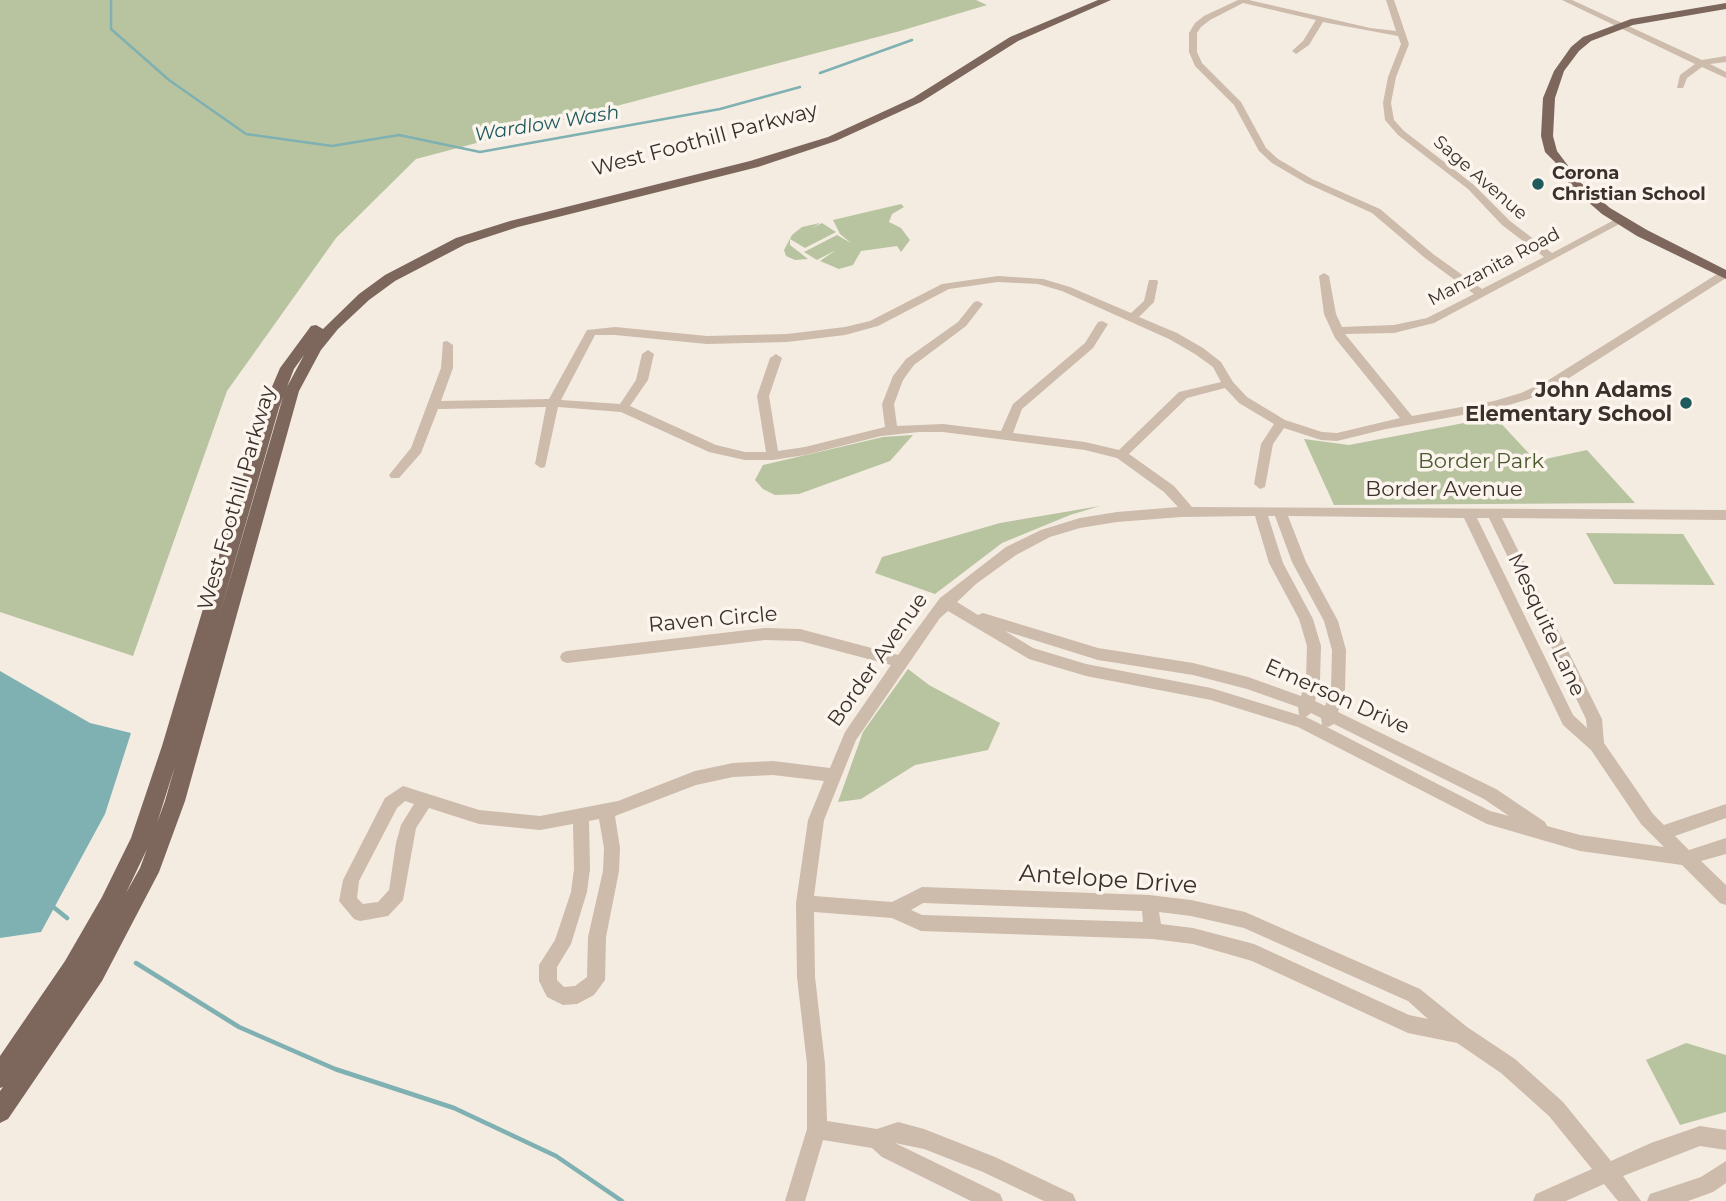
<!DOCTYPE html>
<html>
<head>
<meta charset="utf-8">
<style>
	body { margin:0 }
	canvas { display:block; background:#f4ebe1 }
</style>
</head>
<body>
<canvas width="1726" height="1201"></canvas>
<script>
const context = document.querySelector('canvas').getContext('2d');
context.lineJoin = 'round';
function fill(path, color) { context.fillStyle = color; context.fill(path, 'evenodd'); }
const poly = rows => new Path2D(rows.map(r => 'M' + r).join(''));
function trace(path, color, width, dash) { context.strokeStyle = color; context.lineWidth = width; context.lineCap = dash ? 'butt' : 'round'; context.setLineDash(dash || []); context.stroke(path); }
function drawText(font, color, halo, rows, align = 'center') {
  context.font = font + ' Montserrat,sans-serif'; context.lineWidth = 7; context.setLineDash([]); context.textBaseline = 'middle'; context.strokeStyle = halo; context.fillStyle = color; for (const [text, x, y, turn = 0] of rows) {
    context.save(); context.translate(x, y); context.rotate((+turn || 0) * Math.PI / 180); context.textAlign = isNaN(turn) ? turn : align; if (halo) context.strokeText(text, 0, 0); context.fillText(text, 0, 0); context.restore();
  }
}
fill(poly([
	[0,0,976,0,987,5,900,31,416,159,336,238,227,391,133,656,0,612],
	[901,204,904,207,892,214,889,222,901,228,910,240,901,252,897,246,861,251,853,265,839,269,820,261,836,250,817,260,804,252,837,235,851,243,840,234,833,220],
	[820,223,812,228,822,223,836,232,805,248,790,239,790,245,808,259,795,260,786,256,784,250,792,235,802,227],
	[1495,417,1536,461,1587,450,1635,503,1334,505,1304,439,1349,445],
	[913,435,890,461,799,494,775,495,763,489,755,480,763,465,883,437],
	[1100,506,1070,515,1002,543,935,594,875,573,882,557,1000,523],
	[1586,533,1683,534,1715,585,1614,584],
	[908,669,929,685,1000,723,988,750,915,765,861,799,838,802,863,732],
	[1686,1043,1726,1055,1726,1112,1680,1125,1646,1060]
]), '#b8c4a0');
fill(poly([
	[0,671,90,723,131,733,105,814,41,932,0,938]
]), '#7fb0b2');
trace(poly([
	[111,0,111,29,169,80,246,134,332,146,399,135,480,152,720,109,800,87],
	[820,73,912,40]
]), '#7fb0b2', 2.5);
trace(poly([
	[52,906,67,918],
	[136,963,239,1027,335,1069,454,1108,556,1156,622,1201]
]), '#7fb0b2', 4.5);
fill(poly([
	[1238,0,1249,0,1370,28,1396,31,1386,0,1394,0,1409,44,1396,77,1391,103,1394,120,1404,131,1474,185,1510,221,1552,253,1616,219,1625,221,1434,323,1394,333,1345,334,1412,416,1494,401,1521,393,1547,381,1722,271,1726,270,1726,278,1555,387,1529,399,1495,409,1386,429,1337,441,1321,440,1284,428,1273,444,1265,487,1260,489,1254,484,1261,444,1274,424,1239,403,1225,388,1187,398,1129,454,1174,486,1192,507,1726,510,1726,520,1502,518,1602,719,1604,743,1653,814,1664,825,1726,804,1726,818,1675,836,1689,850,1726,838,1726,854,1701,861,1726,885,1726,905,1720,903,1682,865,1580,851,1487,824,1298,727,1211,700,1086,676,1029,659,948,611,940,618,856,740,824,820,814,896,892,902,922,887,1149,895,1191,900,1245,912,1420,989,1467,1027,1515,1059,1563,1102,1611,1161,1651,1143,1700,1126,1726,1130,1726,1150,1700,1146,1623,1176,1641,1201,1618,1201,1604,1184,1566,1201,1533,1201,1536,1194,1592,1169,1549,1116,1501,1073,1457,1043,1408,1033,1252,961,1193,944,1153,939,921,931,892,918,814,912,815,977,825,1064,827,1121,877,1129,898,1122,924,1129,995,1157,1073,1194,1076,1201,1044,1201,983,1172,924,1149,895,1143,1000,1194,1003,1201,971,1201,882,1157,872,1148,823,1140,805,1201,785,1201,807,1129,807,1064,797,977,796,903,808,820,824,781,773,775,733,777,696,785,615,816,620,848,619,871,606,937,605,980,594,995,577,1004,563,1005,547,997,539,981,539,965,555,940,571,892,574,869,573,824,540,830,479,824,429,808,416,828,403,900,388,916,360,921,354,919,339,901,343,880,385,798,403,786,479,810,540,816,618,801,695,771,733,763,773,761,830,768,845,732,891,665,800,641,765,640,567,663,562,661,560,657,562,653,567,651,765,628,800,629,898,655,940,598,1006,547,1041,530,1080,518,1117,512,1178,507,1164,492,1117,458,1085,450,943,432,919,432,881,436,805,455,773,460,745,460,709,452,621,412,558,407,545,467,541,468,535,464,546,407,438,409,421,453,399,478,391,478,389,475,411,448,441,368,443,342,447,341,453,345,453,368,441,401,549,399,587,330,615,327,707,336,787,334,845,327,870,321,942,284,998,276,1043,279,1070,287,1131,313,1144,301,1149,280,1157,280,1158,282,1154,302,1139,317,1177,333,1203,348,1221,362,1233,382,1247,397,1285,420,1322,432,1337,433,1400,418,1335,338,1324,314,1319,276,1324,273,1329,276,1336,314,1342,327,1394,325,1427,318,1474,294,1425,258,1372,213,1306,183,1272,163,1259,151,1234,105,1195,66,1189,52,1189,33,1195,23,1204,16,1238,0],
	[1243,3,1316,20,1303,41,1292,51,1296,54,1309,45,1323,22,1398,36,1401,44,1388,77,1383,103,1385,120,1398,135,1468,189,1502,225,1544,257,1482,289,1433,254,1380,209,1312,179,1278,159,1266,148,1241,102,1202,63,1197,52,1197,33,1201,27,1210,20,1243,3],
	[998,282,1038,284,1062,291,1169,339,1195,354,1213,367,1221,382,1179,392,1119,450,1085,442,1013,433,1022,409,1093,348,1108,324,1102,321,1098,322,1085,343,1013,404,1001,431,943,424,897,426,894,404,903,380,914,365,966,326,983,304,978,301,974,302,958,322,906,359,893,376,882,404,885,427,805,447,778,451,769,396,782,358,776,354,770,358,757,396,766,452,745,452,716,445,630,406,648,380,654,354,648,350,642,354,636,380,620,404,561,400,595,335,615,335,707,344,787,342,845,335,878,326,949,289,998,282],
	[1255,516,1269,563,1299,619,1307,646,1306,680,1301,696,1248,677,1193,663,1098,648,983,613,978,615,957,602,976,584,1016,555,1050,537,1080,528,1117,522,1181,517,1255,516],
	[1268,516,1275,516,1292,562,1324,621,1332,650,1331,689,1325,706,1315,701,1320,680,1321,646,1313,619,1283,563,1268,516],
	[1288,516,1464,518,1563,725,1591,750,1641,824,1664,847,1580,835,1547,826,1545,822,1496,789,1338,712,1345,689,1346,650,1338,621,1306,562,1288,516],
	[1477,518,1489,518,1586,719,1587,728,1573,715,1477,518],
	[1005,631,1098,660,1193,675,1247,689,1298,707,1299,715,1211,688,1086,664,1033,648,1005,631],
	[1311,713,1321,718,1322,725,1306,717,1311,713],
	[1334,724,1484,799,1509,816,1490,811,1325,726,1328,727,1334,724],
	[405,801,414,804,401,825,396,843,389,890,378,902,363,904,357,898,359,881,397,808,405,801],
	[599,819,604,848,603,871,588,937,587,977,575,986,564,987,557,980,557,967,571,944,587,892,590,869,589,821,599,819],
	[923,903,1142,911,1143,922,922,915,911,910,923,903],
	[1159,912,1191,916,1244,928,1408,1001,1428,1019,1409,1015,1254,944,1193,928,1161,924,1159,912],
	[1562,0,1572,0,1702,60,1726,56,1726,62,1710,64,1726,72,1726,78,1702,67,1687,78,1683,88,1677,88,1680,75,1695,64,1562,0],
	[1726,1161,1726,1183,1713,1192,1688,1201,1647,1201,1650,1194,1701,1177,1726,1161]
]), '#cdbbac');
fill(poly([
	[1098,0,1111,0,1018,41,921,102,836,141,758,167,518,227,466,244,395,281,369,300,338,329,321,350,299,391,185,801,159,872,102,981,8,1119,0,1123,0,1091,3,1087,0,1088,0,1056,65,961,102,897,131,838,162,746,263,408,280,368,311,326,316,325,323,329,359,294,385,275,456,238,510,221,750,161,828,137,913,98,1010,37,1098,0],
	[304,355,287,387,294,369,304,355],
	[283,397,218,620,279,408,283,397],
	[175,766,165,801,157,823,175,766],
	[147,849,140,868,126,893,147,849],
	[1726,3,1726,9,1633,25,1591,41,1579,51,1564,71,1555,98,1553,136,1557,151,1581,183,1610,208,1647,230,1726,270,1726,279,1637,236,1602,214,1572,188,1555,162,1545,152,1541,136,1543,98,1554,71,1571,47,1583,37,1631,19,1726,3]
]), '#7d675c');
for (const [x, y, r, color] of [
	[1538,184,7,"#1f5a5e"],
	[1686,403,7,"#1f5a5e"]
]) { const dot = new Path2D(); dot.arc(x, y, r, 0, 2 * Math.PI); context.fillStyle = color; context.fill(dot); trace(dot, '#fbf5ee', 2.5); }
drawText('bold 18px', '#3b302b', '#fbf5ee', [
	["Corona",1552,174],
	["Christian School",1552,195]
], 'left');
drawText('18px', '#3b302b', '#fbf5ee', [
	["Sage Avenue",1480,178,41],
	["Manzanita Road",1494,267,-28]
]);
drawText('italic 19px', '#1f5a5e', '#fbf5ee', [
	["Wardlow Wash",547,124,-9]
]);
drawText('21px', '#3b302b', '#fbf5ee', [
	["West Foothill Parkway",705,140,-15],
	["Border Avenue",1444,490],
	["West Foothill Parkway",237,498,-74],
	["Raven Circle",713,620,-5],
	["Mesquite Lane",1546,625,65],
	["Border Avenue",878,660,-55],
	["Emerson Drive",1337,697,24]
]);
drawText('bold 21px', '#3b302b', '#fbf5ee', [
	["John Adams",1672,391],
	["Elementary School",1672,415]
], 'right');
drawText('21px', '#4a5a2e', '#fbf5ee', [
	["Border Park",1481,462]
]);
drawText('24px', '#3b302b', '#fbf5ee', [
	["Antelope Drive",1108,880,4]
]);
</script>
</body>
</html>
